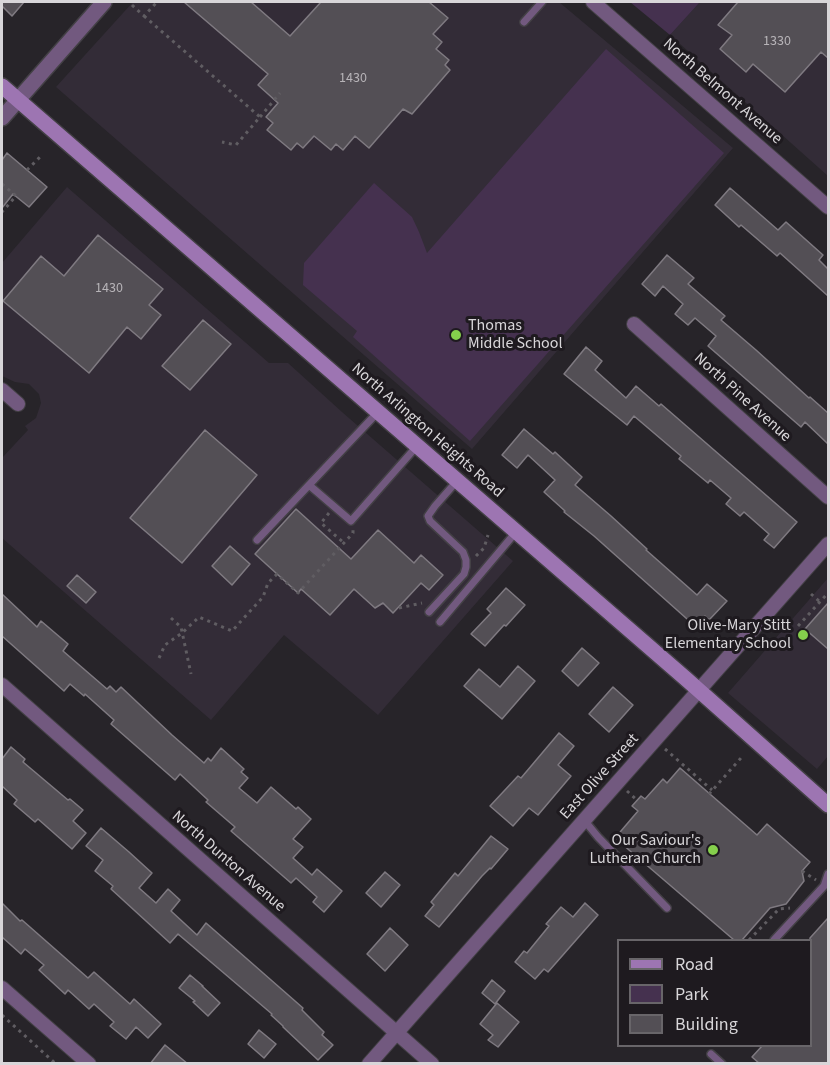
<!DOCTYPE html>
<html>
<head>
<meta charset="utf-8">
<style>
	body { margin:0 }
	#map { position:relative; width:830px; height:1065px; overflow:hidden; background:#272429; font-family:"Source Sans 3",sans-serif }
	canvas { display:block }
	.frame { position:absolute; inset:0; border:3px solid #d8d6d9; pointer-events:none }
	.legend { position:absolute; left:617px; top:939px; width:195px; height:108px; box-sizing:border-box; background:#1e1a1f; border:2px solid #686569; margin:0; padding:8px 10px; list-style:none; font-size:18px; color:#d8d6d9 }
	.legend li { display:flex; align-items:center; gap:12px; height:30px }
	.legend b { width:30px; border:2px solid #686569 }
</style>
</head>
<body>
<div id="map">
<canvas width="830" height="1065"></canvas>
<div class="frame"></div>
<ul class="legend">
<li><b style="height:8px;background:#9d75b2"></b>Road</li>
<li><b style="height:16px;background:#45314f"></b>Park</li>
<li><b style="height:16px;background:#534f55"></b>Building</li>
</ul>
</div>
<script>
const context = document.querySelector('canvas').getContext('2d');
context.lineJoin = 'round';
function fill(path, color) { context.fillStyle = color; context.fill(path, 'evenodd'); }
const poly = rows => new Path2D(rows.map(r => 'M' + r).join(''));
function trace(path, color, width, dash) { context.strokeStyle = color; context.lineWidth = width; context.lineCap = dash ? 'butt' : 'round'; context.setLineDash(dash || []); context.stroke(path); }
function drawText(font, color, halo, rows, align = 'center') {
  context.font = font + ' "Source Sans 3",sans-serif'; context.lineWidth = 6; context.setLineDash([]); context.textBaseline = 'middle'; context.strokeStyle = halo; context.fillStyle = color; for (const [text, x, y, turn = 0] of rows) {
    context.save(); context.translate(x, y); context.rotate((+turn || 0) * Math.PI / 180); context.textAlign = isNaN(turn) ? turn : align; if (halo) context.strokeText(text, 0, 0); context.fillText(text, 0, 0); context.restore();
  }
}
fill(poly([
	[133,2,559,2,733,148,472,449,56,87],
	[700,2,828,2,828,176,670,35],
	[67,187,269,363,288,363,342,412,513,561,378,715,284,635,211,720,2,538,2,458,28,430,25,426,36,418,41,403,39,394,29,384,15,382,2,376,2,263],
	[828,578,828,756,817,769,728,693]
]), '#332c37');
fill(poly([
	[630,2,700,2,670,35],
	[606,49,724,153,470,441,353,337,357,331,303,285,304,263,374,183,412,217,419,232,427,253]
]), '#45314f');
const building = poly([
	[2,2,24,2,12,16,2,6,2,2],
	[184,2,251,2,290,36,321,2,429,2,448,18,433,34,442,42,436,49,449,60,445,65,450,70,412,114,403,109,369,148,355,136,343,150,336,144,331,150,314,136,303,148,297,143,291,150,267,130,273,123,266,117,278,103,258,85,268,74,184,2],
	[738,2,828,2,828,58,821,52,785,92,753,64,746,72,720,49,732,35,718,25,738,2],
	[7,153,47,187,29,207,13,194,2,208,2,160,7,153],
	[730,188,778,230,786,222,823,255,819,260,828,269,828,296,780,253,777,256,741,225,739,227,715,205,730,188],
	[98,235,163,289,149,305,161,315,141,339,127,327,89,373,3,301,41,256,64,276,98,235],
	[667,255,694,278,688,284,725,316,721,320,756,350,809,398,810,397,828,413,828,444,805,422,801,427,708,346,716,336,695,318,688,325,675,314,683,304,663,286,655,296,642,284,667,255],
	[203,320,231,344,190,390,162,366,203,320],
	[586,347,602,361,595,370,626,398,636,386,659,406,661,404,797,522,774,548,764,540,769,534,744,512,740,516,726,504,731,498,710,480,708,483,679,459,681,456,634,416,627,425,564,374,586,347],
	[524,429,553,454,555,452,582,477,575,485,611,516,647,549,646,550,697,595,707,584,727,601,709,620,705,616,696,627,594,536,564,512,565,511,544,492,555,480,528,455,517,468,502,455,524,429],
	[205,430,257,475,182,563,130,518,205,430],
	[296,509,351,559,378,530,414,563,421,555,443,575,429,590,421,583,393,613,383,603,375,608,354,589,330,615,301,589,298,593,255,554,296,509],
	[230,546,250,564,232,585,212,566,230,546],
	[77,575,96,592,86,603,67,586,77,575],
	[506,588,525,605,506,626,504,625,485,646,471,634,491,613,487,609,506,588],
	[2,594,37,627,41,621,68,644,63,651,107,689,110,686,116,692,121,687,172,735,204,763,208,758,211,761,221,748,244,769,241,772,248,778,239,788,257,803,271,787,296,809,298,807,311,819,293,839,303,847,293,858,312,875,317,869,342,891,324,912,313,902,317,897,296,878,291,883,231,831,235,827,206,802,208,800,180,774,175,780,111,724,114,720,85,694,84,696,70,684,64,691,2,636,2,594],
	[828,603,828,649,805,629,828,603],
	[582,648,599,663,578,686,562,671,582,648],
	[518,666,535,681,502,719,464,686,479,669,500,687,518,666],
	[613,687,633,705,609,732,589,714,613,687],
	[559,733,574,746,558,765,571,776,538,815,529,808,513,826,490,806,518,776,521,778,559,733],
	[11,747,25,759,23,762,68,800,70,799,83,810,73,821,86,833,72,849,38,819,35,822,14,804,17,800,2,786,2,759,11,747],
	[680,768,757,835,767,824,810,862,802,871,804,881,786,904,770,908,742,940,734,940,615,838,638,811,632,806,641,796,645,799,663,779,667,783,680,768],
	[101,828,129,852,152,873,139,888,156,903,168,889,180,900,171,911,197,935,206,923,303,1008,302,1010,324,1032,322,1035,333,1045,318,1060,283,1027,283,1026,271,1015,272,1014,178,934,170,943,111,889,113,886,95,871,103,860,86,846,101,828],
	[491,836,508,849,491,869,490,868,482,876,439,927,425,916,434,905,431,902,455,873,458,876,491,836],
	[385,872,400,885,381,907,366,893,385,872],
	[2,903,20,921,22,920,88,978,94,972,130,1004,134,999,161,1024,148,1038,136,1027,126,1039,110,1026,114,1022,94,1004,89,1009,68,990,65,994,39,970,44,965,25,949,21,954,2,937,2,903],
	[585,903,598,915,548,972,544,969,535,979,515,962,524,951,527,953,549,926,546,924,561,907,573,917,585,903],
	[828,918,828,1064,760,1064,752,1057,762,1046,810,1046,810,938,828,918],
	[390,928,408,945,385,971,367,954,390,928],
	[190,975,203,986,202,986,220,1003,208,1016,193,1002,195,1001,179,988,190,975],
	[492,980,505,991,495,1004,482,993,492,980],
	[497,1003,519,1022,498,1047,488,1040,493,1035,480,1024,497,1003],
	[259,1030,276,1044,264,1058,248,1044,259,1030],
	[165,1045,188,1064,150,1064,165,1045]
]);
fill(building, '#534f55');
trace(building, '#7f7a81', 1.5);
const service = poly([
	[524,22,542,2],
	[309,485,351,521,417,446],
	[257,540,378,412],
	[429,612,464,574,466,567,466,560,463,552,430,521,428,516,435,506,457,481],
	[440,622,516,532],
	[584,820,598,837,667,908],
	[774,940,824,886,828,874],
	[711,1054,722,1064]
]);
const minor = poly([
	[593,2,828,207],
	[634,324,828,497],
	[2,390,18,404],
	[2,685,432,1064],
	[2,988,89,1064],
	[369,1064,828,544]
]);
const tertiary = poly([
	[2,118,104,2]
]);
const secondary = poly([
	[2,86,685,678,828,805]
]);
trace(service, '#434045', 10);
trace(minor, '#434045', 16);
trace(tertiary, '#434045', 18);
trace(secondary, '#434045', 18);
trace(poly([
	[132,5,144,16,157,2],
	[144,16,260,117,236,145,222,142],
	[260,117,280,93],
	[27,170,40,157],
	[2,184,16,196,2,212],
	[329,513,321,523,344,543],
	[476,556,484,548,488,535],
	[811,594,820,602],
	[399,608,422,603],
	[171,618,181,627,191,674],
	[798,626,828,593],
	[159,658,165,645,182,633,199,617,232,631,263,597,268,583,277,574,298,593,353,533,353,530],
	[665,749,712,790],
	[627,791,637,800],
	[709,794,741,758],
	[802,871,816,880],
	[749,940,779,909,790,908],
	[2,1015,56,1064]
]), '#605d62', 3, [3, 4.5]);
trace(service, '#72597f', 7);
trace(minor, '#72597f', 14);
trace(tertiary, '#72597f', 15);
trace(secondary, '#9d75b2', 15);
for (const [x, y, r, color] of [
	[456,335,6,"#85cf4c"],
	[803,635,6,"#85cf4c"],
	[713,850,6,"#85cf4c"]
]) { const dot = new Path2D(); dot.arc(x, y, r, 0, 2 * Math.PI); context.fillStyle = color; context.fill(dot); trace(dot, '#1e1a1f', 2); }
drawText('14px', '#b7b4b8', null, [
	["1330",777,42],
	["1430",353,79],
	["1430",109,289]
]);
drawText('16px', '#d8d6d9', '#1e1a1f', [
	["North Belmont Avenue",722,92,41],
	["North Pine Avenue",742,398,42],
	["North Arlington Heights Road",427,431,41],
	["East Olive Street",600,777,-48],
	["North Dunton Avenue",228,862,41]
]);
drawText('16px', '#d8d6d9', '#1e1a1f', [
	["Thomas",468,326,"left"],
	["Middle School",468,344,"left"],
	["Olive-Mary Stitt",791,626],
	["Elementary School",791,644],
	["Our Saviour's",701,841],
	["Lutheran Church",701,859]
], 'right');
</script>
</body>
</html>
